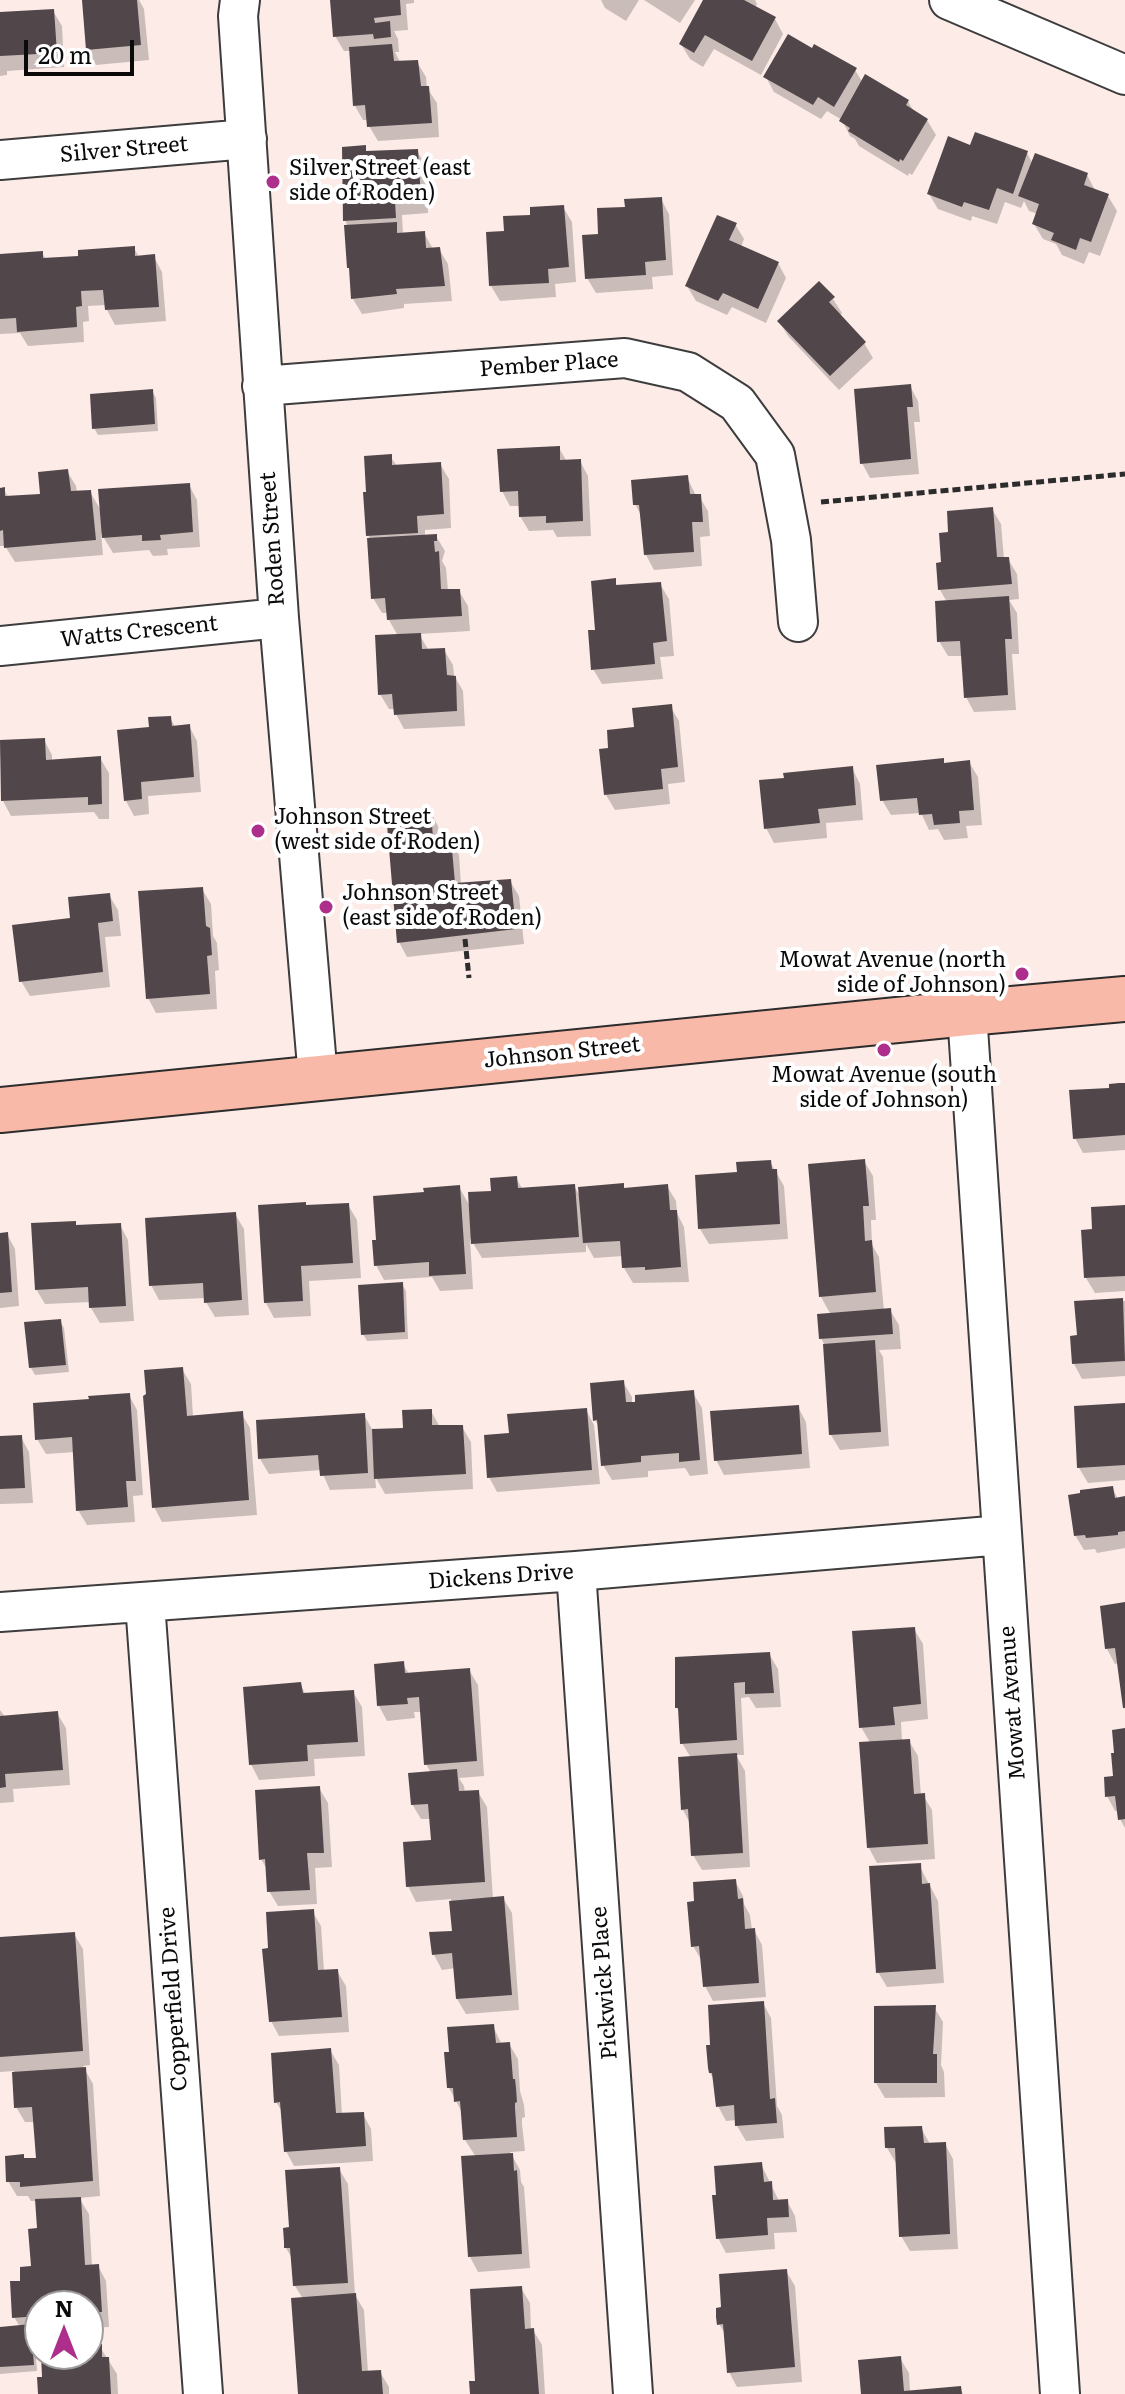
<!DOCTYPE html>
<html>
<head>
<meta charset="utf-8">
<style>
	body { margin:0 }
	#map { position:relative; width:1125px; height:2394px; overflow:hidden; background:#fdebe8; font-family:Literata,serif }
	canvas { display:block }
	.north { position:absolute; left:24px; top:2290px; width:80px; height:80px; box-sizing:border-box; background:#fff; border:2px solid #9d9d9d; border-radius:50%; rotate:0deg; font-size:22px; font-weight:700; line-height:32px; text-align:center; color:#0a0a0a }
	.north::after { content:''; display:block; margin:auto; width:28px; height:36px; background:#ad2f8b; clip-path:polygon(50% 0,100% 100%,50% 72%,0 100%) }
	.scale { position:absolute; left:24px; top:40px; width:110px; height:36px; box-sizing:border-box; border:4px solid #0a0a0a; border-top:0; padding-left:10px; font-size:24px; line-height:28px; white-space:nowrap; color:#0a0a0a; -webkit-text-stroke:6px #fff; paint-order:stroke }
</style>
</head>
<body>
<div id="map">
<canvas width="1125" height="2394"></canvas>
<div class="north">N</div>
<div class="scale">20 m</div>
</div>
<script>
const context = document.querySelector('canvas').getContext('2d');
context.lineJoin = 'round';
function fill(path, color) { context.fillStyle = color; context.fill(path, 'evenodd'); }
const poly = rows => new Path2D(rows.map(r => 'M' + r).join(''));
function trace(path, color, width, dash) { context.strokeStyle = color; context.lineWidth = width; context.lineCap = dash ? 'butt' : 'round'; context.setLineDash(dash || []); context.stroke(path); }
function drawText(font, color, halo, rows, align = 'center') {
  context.font = font + ' Literata,serif'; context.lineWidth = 8; context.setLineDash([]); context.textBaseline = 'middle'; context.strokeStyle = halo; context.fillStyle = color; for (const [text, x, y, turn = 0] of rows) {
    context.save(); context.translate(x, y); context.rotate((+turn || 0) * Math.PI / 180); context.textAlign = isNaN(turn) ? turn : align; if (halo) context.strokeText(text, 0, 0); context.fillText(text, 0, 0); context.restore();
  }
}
fill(poly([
	[84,0,139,0,144,9,149,60,96,65,88,50],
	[332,0,414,0,414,3,406,4,408,30,394,31,398,39,399,52,395,52,400,62,417,62,426,77,427,88,437,103,439,137,378,141,369,126,368,120,363,120,355,106,351,51,344,51,335,36],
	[601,0,639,0,626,21,605,8],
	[644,0,695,0,680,23],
	[705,0,755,0,757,4,755,8,775,19,783,34,761,75,714,49,703,67,690,59,681,44],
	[53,11,62,26,64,67,7,71,7,75,0,76,0,14],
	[813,51,855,70,863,83,908,101,914,112,927,120,936,135,912,175,909,173,908,176,859,146,855,139,850,136,842,120,827,111,821,119,774,92,766,77],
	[364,147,368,153,417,151,426,166,428,213,402,215,403,235,424,233,433,249,439,249,448,264,452,301,404,304,404,308,362,314,353,299,352,273,349,267,348,227,345,220],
	[972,147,1027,153,1033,164,1087,175,1095,190,1108,196,1117,211,1100,256,1089,252,1084,264,1062,255,1056,244,1043,239,1034,224,1038,214,1029,211,1024,201,1021,208,1005,202,997,224,972,216,971,221,938,209,929,194],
	[661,199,669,214,673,275,652,277,653,289,596,293,587,278,600,235,627,208],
	[563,207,572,222,576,282,555,284,556,297,500,301,491,286,532,217],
	[735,224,744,239,741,247,778,263,786,278,766,323,732,307,727,315,696,301,687,286],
	[134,248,139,257,154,257,162,272,166,321,115,325,107,310,106,305,88,306,89,321,83,322,84,342,28,346,20,333,0,334,0,256,42,253,46,259,80,258],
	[833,299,842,313,839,316,864,343,873,358,839,390,788,336,779,321],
	[910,386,918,401,920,422,914,422,919,474,870,478,862,463],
	[152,391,156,398,158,431,98,435,94,428],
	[559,448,567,462,580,461,588,476,591,536,557,537,553,530,529,531,520,516,520,506,510,506,502,491],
	[390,456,397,466,440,464,449,479,451,528,425,530,425,537,436,536,445,551,442,561,446,568,448,591,459,591,468,606,470,631,419,634,429,651,444,650,453,665,454,675,463,691,465,726,404,729,396,714,395,709,389,709,380,694,398,636,389,620,389,613,382,613,373,598,371,540,368,535],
	[67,471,76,486,77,493,90,492,102,512,189,485,197,500,200,547,167,549,168,555,153,556,149,550,113,553,101,533,103,555,15,562,5,546,0,546,0,490,4,490,9,498,42,495],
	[687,477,696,496,699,496,708,511,710,536,700,537,702,566,654,570,646,555,642,517,635,504],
	[992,509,1001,524,1004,559,1008,559,1017,574,1019,599,1009,600,1017,613,1019,654,1012,654,1016,710,974,712,966,697,963,656,948,656,939,641,947,602,940,590,950,534],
	[614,580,618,587,660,584,669,599,674,656,660,657,663,679,602,684,593,669,597,632],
	[670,706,679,721,685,782,668,784,670,804,615,810,606,795,611,750,636,728],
	[170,718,176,728,189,726,197,741,201,792,148,796,149,814,134,816,126,801,151,729],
	[44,740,52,755,52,761,100,758,109,773,109,819,99,819,94,812,11,816,3,801,0,742],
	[943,761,945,765,969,762,978,777,982,825,966,826,968,838,944,840,938,829,929,830,921,813,891,815,882,800],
	[852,768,860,784,863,820,826,823,827,838,774,843,766,828,786,780],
	[430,811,438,826,440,841,450,840,459,855,461,885,510,881,519,896,524,944,407,957,399,942],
	[202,889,211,904,213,936,217,943,219,970,215,971,217,1009,156,1013,148,998],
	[109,895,118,910,121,936,105,937,110,987,30,996,21,981,72,920],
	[1125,1088,1125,1150,1083,1153,1075,1138],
	[864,1161,873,1176,876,1220,871,1220,872,1245,879,1257,884,1311,890,1310,899,1325,901,1349,879,1350,883,1357,889,1446,840,1450,831,1435,825,1346,821,1338,831,1315,821,1297],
	[770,1162,784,1186,788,1239,709,1244,700,1229],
	[516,1178,523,1190,574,1186,581,1198,623,1185,625,1189,667,1186,676,1201,677,1213,684,1227,689,1282,633,1283,624,1268,623,1256,594,1258,586,1244,586,1252,482,1258,470,1238,473,1289,440,1291,432,1277,384,1280,376,1265,426,1194,459,1187,471,1208],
	[348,1205,357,1220,361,1278,309,1281,311,1316,274,1318,266,1303,307,1207],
	[1125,1207,1125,1291,1095,1293,1086,1278,1094,1231],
	[235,1214,244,1229,249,1315,215,1317,206,1302,206,1298,159,1300,151,1285],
	[75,1223,77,1227,120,1225,128,1240,134,1321,100,1323,91,1308,91,1302,45,1304,36,1289],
	[7,1234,15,1249,19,1306,0,1308,0,1235],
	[402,1284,406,1291,408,1339,367,1341,363,1334],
	[1125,1301,1125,1376,1082,1379,1074,1364,1079,1337,1077,1303],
	[60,1321,64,1328,69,1372,35,1375,31,1368],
	[182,1369,191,1384,193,1417,241,1413,250,1428,257,1515,162,1522,154,1507],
	[623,1382,632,1397,632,1404,693,1393,702,1408,708,1474,690,1476,685,1468,648,1471,648,1477,612,1480,603,1465,600,1428,595,1420],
	[129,1395,137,1410,143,1495,133,1496,135,1522,87,1525,78,1510,75,1452,46,1454,37,1439],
	[1125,1405,1125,1480,1088,1483,1079,1468],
	[798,1407,806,1422,810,1468,724,1475,716,1460],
	[586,1410,594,1425,600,1484,497,1492,489,1477,512,1435],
	[431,1411,440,1427,462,1427,471,1442,473,1489,385,1494,375,1476,376,1488,330,1490,321,1470,269,1474,260,1459,364,1415,373,1431,405,1430],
	[21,1437,29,1452,33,1503,0,1504,0,1438],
	[1112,1488,1118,1499,1125,1499,1125,1548,1097,1553,1095,1549,1084,1550,1075,1535],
	[1125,1604,1125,1706,1119,1663,1115,1664,1107,1649],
	[914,1629,923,1644,928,1719,901,1722,902,1742,909,1741,918,1756,921,1796,923,1795,932,1810,935,1859,877,1863,869,1848,871,1744,861,1727],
	[769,1654,778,1669,781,1707,756,1708,749,1697,741,1698,744,1755,736,1755,745,1771,750,1867,702,1870,693,1855,691,1825,683,1810,680,1759,691,1758,682,1743,680,1713,677,1708],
	[403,1664,409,1674,469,1670,478,1685,484,1776,459,1778,464,1786,465,1793,478,1792,487,1807,493,1899,503,1898,512,1913,519,2010,466,2014,457,1999,455,1968,442,1970,434,1955,454,1932,451,1899,416,1902,408,1886,433,1842,431,1819,421,1819,412,1804,431,1773,426,1764,422,1712,414,1712,415,1718,387,1721,379,1706],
	[300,1684,306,1695,353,1692,362,1707,365,1756,314,1759,315,1776,259,1780,251,1764],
	[0,1710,5,1717,57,1713,66,1728,70,1785,13,1789,14,1802,0,1803],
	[1125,1730,1125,1828,1120,1819,1119,1811,1115,1811,1107,1796,1115,1778,1116,1754],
	[319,1788,328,1803,332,1867,315,1868,317,1904,278,1906,269,1891,268,1871,261,1859],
	[919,1865,938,1901,944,1983,887,1987,878,1972],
	[735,1881,743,1896,744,1904,750,1915,752,1930,754,1930,762,1945,766,1997,713,2001,705,1986,702,1961,693,1946],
	[312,1911,321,1926,324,1971,337,1971,346,1986,349,2032,279,2036,271,2021,270,1950],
	[74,1934,83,1949,90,2065,83,2066,93,2084,100,2196,79,2198,89,2214,92,2266,98,2266,106,2281,109,2327,88,2328,88,2306,40,2306,40,2331,34,2332,37,2371,0,2374,0,2329,20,2327,14,2317,23,2283,33,2268,39,2230,38,2201,31,2201,28,2196,17,2196,8,2181,24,2160,38,2160,35,2122,25,2122,16,2107,14,2071,0,2072,0,1939],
	[763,2003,771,2018,777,2106,782,2115,784,2138,746,2141,737,2126,737,2120,726,2121,718,2106,715,2081,710,2073],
	[934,2007,943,2022,941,2065,944,2072,945,2097,885,2098,876,2083],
	[493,2026,502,2045,509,2044,518,2059,520,2091,524,2105,525,2117,522,2118,522,2124,525,2151,510,2152,520,2170,521,2182,524,2187,530,2268,478,2272,470,2257,476,2157,465,2140,463,2114,449,2088],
	[330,2050,339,2065,342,2115,363,2114,371,2129,373,2161,294,2166,286,2151,283,2113,276,2102],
	[921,2128,930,2144,945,2144,953,2159,958,2249,910,2251,901,2236,898,2163,896,2163,887,2148],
	[761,2164,779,2201,787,2201,795,2216,797,2232,774,2233,775,2249,726,2253,718,2238],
	[339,2169,348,2184,355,2295,364,2310,368,2373,380,2372,389,2387,389,2394,300,2394,303,2299,295,2286,293,2260,286,2248,291,2229],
	[786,2271,795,2286,802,2382,737,2387,729,2372,726,2335,719,2324],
	[521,2288,530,2303,531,2330,533,2330,542,2345,545,2394,472,2394],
	[88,2347,100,2347,117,2374,118,2394,40,2394,44,2379,43,2354,88,2354],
	[900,2358,909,2373,910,2392,960,2388,963,2394,863,2394]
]), '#0003');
fill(poly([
	[82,0,137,0,141,45,86,50],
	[330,0,400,0,401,15,374,18,375,23,390,21,391,37,374,39,373,34,333,37],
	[703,0,744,0,776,17,752,61,705,35,694,53,679,44],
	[54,9,57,53,0,56,0,12],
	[788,34,812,48,814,44,857,68,834,107,818,97,813,105,763,77],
	[392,44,394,61,418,60,421,86,429,86,432,123,367,127,365,105,353,106,349,47],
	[865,74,909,100,906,105,928,119,903,161,900,159,899,162,848,131,850,128,839,121],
	[975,132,1028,151,1013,194,997,188,989,210,964,202,962,207,927,194,948,136,970,145],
	[366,145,366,151,418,149,421,199,395,201,396,218,343,221,342,147],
	[1035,153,1088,173,1084,185,1109,194,1091,242,1080,238,1076,250,1051,240,1054,233,1032,224,1039,204,1018,196],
	[662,197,666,260,645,262,646,275,585,279,582,235,598,234,597,208,625,207,624,199],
	[564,205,569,267,548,269,549,283,489,286,486,232,504,231,503,216,530,215,530,207],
	[717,215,737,223,729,240,779,262,758,309,723,293,718,301,685,286],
	[397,222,397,233,425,231,426,248,440,247,445,286,396,289,397,294,351,299,349,268,347,268,344,225],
	[135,246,135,256,155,254,159,307,105,310,103,290,81,291,82,306,76,307,77,327,17,332,16,318,0,319,0,254,43,251,43,258,78,256,78,250],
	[819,281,835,297,829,302,866,342,830,376,777,321],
	[911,384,913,407,907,407,911,459,860,464,854,389],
	[153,389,155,424,92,429,90,394],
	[560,446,560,460,581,459,583,521,546,523,546,516,519,517,518,491,500,492,497,449],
	[392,454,392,465,441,462,444,514,417,516,418,533,366,536,363,492,366,492,364,456],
	[68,469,71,491,91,490,96,540,4,548,3,530,0,531,0,488,5,487,5,496,40,494,38,472],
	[688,475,690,494,701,494,703,522,692,522,694,552,644,555,639,505,633,505,631,480],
	[190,483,193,532,160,535,161,540,142,541,142,535,102,538,98,489],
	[993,507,997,557,1009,557,1012,584,938,590,936,563,941,562,939,533,948,532,947,511],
	[437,534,437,541,434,541,435,552,439,551,441,589,460,589,462,616,387,620,385,598,371,599,367,538],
	[616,578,616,585,661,582,667,641,653,643,655,664,591,670,588,630,595,630,591,581],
	[1009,596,1012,639,1005,639,1008,695,964,698,960,641,937,642,935,601],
	[421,633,422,649,445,648,447,675,456,676,457,711,394,715,392,694,378,695,375,635],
	[672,704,678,767,661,769,663,789,604,795,599,749,608,748,607,730,634,727,632,708],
	[171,716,172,726,190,724,194,777,141,782,142,799,124,801,117,730,149,727,148,717],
	[45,738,46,760,101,756,102,804,88,805,88,797,1,801,0,740],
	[944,758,944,763,970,760,974,810,959,811,960,823,934,825,932,814,919,815,917,798,880,801,876,765],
	[853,766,856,805,818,809,820,823,764,829,759,780,784,778,783,773],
	[431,809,433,839,451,838,455,883,511,879,516,929,397,943,386,813],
	[203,887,206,926,210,928,212,955,207,956,210,994,146,999,138,891],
	[110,893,113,921,98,923,103,972,19,982,12,925,70,918,68,897],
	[1119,1083,1125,1083,1125,1135,1073,1139,1069,1090,1109,1088,1109,1084],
	[865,1159,869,1206,863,1206,865,1241,872,1240,876,1292,819,1297,808,1164],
	[771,1160,772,1169,777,1169,780,1224,698,1229,695,1175,737,1172,736,1162],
	[517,1176,518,1188,575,1184,579,1237,471,1244,468,1192,491,1191,490,1178],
	[624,1183,624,1188,668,1184,670,1210,677,1210,681,1267,645,1270,645,1267,622,1268,620,1241,583,1243,578,1187],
	[460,1185,466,1274,429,1276,429,1262,374,1266,372,1240,376,1240,373,1196,424,1192,423,1188],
	[306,1202,306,1205,349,1203,353,1263,301,1266,303,1301,264,1303,258,1205],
	[1125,1205,1125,1276,1084,1278,1081,1230,1092,1229,1091,1207],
	[236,1212,242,1300,204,1303,203,1283,149,1286,145,1218],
	[76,1221,76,1225,121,1223,126,1306,89,1308,88,1287,35,1290,31,1223],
	[8,1232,12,1292,0,1293,0,1233],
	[403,1282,405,1332,361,1335,358,1285],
	[1123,1298,1125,1361,1072,1364,1070,1336,1077,1335,1074,1301],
	[891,1308,893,1334,819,1339,817,1314],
	[61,1319,66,1365,29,1368,24,1322],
	[875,1340,881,1432,829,1435,823,1344],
	[183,1367,187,1416,243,1411,249,1500,152,1508,143,1396,146,1394,144,1370],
	[624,1380,626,1402,635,1402,635,1395,694,1390,700,1460,679,1462,679,1453,641,1456,641,1462,601,1466,597,1420,593,1421,590,1383],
	[130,1393,136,1481,126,1481,128,1507,76,1511,72,1437,35,1440,33,1403,89,1399,88,1396],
	[1125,1403,1125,1465,1077,1468,1074,1406],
	[799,1405,802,1454,714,1461,710,1411],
	[587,1408,592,1470,487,1478,484,1435,509,1433,507,1414],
	[432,1409,432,1425,463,1425,466,1474,374,1479,372,1429,403,1428,402,1410],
	[365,1413,368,1473,320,1476,318,1455,258,1459,256,1420],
	[22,1435,25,1488,0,1489,0,1436],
	[1113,1486,1115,1498,1125,1496,1125,1531,1118,1532,1118,1535,1086,1538,1085,1535,1074,1536,1068,1495,1080,1493,1080,1490],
	[1125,1602,1125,1708,1123,1708,1115,1648,1105,1649,1100,1606],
	[915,1627,921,1704,893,1707,895,1725,859,1728,852,1631],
	[770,1652,774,1693,745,1694,745,1682,734,1683,737,1740,680,1744,678,1708,675,1708,675,1657],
	[404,1661,405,1673,470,1668,477,1761,424,1765,419,1697,407,1698,408,1704,377,1706,374,1664],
	[301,1682,303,1693,354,1690,358,1742,307,1745,308,1761,249,1765,243,1687],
	[58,1711,63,1770,5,1774,6,1787,0,1788,0,1716],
	[1125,1728,1125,1819,1118,1820,1115,1796,1105,1797,1104,1777,1113,1776,1111,1753,1114,1753,1112,1730],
	[910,1739,914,1794,925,1793,928,1844,867,1848,859,1742],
	[737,1753,743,1853,691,1856,688,1809,681,1810,678,1757],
	[457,1769,459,1791,479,1790,485,1882,406,1887,403,1842,431,1840,428,1804,411,1805,408,1773],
	[320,1786,324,1853,307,1853,310,1890,267,1892,265,1859,259,1860,255,1790],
	[921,1863,922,1884,930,1883,936,1969,876,1973,869,1866],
	[736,1879,738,1899,743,1898,745,1929,755,1928,759,1983,703,1987,699,1946,691,1947,687,1902,694,1901,693,1882],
	[504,1896,512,1995,456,1999,452,1953,432,1955,429,1932,452,1931,449,1901],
	[314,1909,318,1970,338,1969,342,2017,269,2022,262,1949,268,1948,266,1912],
	[75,1932,83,2051,0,2057,0,1937],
	[764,2001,770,2099,775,2098,777,2123,735,2126,734,2105,716,2107,712,2073,709,2073,708,2068,706,2045,710,2045,708,2005],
	[936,2005,933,2054,937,2054,937,2083,874,2083,874,2006],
	[494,2024,496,2043,510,2042,513,2079,515,2079,516,2088,517,2102,515,2103,515,2108,517,2137,463,2140,460,2101,454,2102,453,2088,447,2088,444,2052,449,2052,447,2027],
	[331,2048,336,2113,364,2112,366,2146,284,2152,280,2102,274,2103,271,2053],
	[86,2067,93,2181,20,2187,20,2182,6,2182,5,2156,24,2154,24,2158,36,2158,32,2107,14,2108,12,2072],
	[922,2126,924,2143,946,2142,950,2234,899,2237,895,2148,885,2148,884,2127],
	[513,2153,514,2171,517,2170,522,2254,468,2257,461,2156],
	[762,2162,764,2182,772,2181,773,2200,788,2199,789,2217,767,2218,768,2235,716,2239,712,2195,716,2195,714,2166],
	[340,2167,348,2283,293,2286,290,2248,284,2248,284,2242,283,2228,289,2227,285,2170],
	[81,2197,85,2265,99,2264,102,2312,88,2313,88,2306,40,2306,40,2316,12,2318,10,2281,20,2281,20,2267,31,2266,28,2229,37,2228,35,2199],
	[787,2269,795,2367,727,2373,723,2324,717,2325,716,2317,716,2308,721,2307,719,2274],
	[522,2286,525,2329,534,2328,539,2394,470,2394,469,2381,475,2381,470,2289],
	[356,2293,362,2371,381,2370,383,2394,298,2394,291,2298],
	[31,2324,34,2365,0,2367,0,2327],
	[102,2344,102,2357,109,2357,111,2394,38,2394,37,2377,42,2377,41,2354,88,2354,88,2345],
	[901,2356,904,2391,961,2386,962,2394,861,2394,858,2360]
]), '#51474a');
const minor = poly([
	[240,0,238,16,279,618,318,1078],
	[949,0,1125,75],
	[0,160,247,139],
	[262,386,625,358,688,372,737,403,775,455,791,540,798,622],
	[0,646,279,618],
	[967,1013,1060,2394],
	[576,1571,633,2394],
	[145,1603,203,2394],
	[0,1612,576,1571,1002,1535]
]);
const secondary = poly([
	[0,1110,967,1013,1125,999]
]);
trace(minor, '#3d3d3d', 42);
trace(secondary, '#2c2c2c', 48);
trace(poly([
	[821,502,1125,474],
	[465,939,469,978]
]), '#2c2c2c', 5, [8, 4]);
trace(minor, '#fff', 38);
trace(secondary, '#f8b9a8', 44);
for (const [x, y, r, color] of [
	[273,182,8,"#ad2f8b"],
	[258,831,8,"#ad2f8b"],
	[326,907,8,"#ad2f8b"],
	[1022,974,8,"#ad2f8b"],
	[884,1050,8,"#ad2f8b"]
]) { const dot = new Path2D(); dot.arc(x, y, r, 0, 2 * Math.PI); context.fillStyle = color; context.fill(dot); trace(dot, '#fff', 3); }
drawText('22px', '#0a0a0a', '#fff', [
	["Silver Street",124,150,-5],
	["Pember Place",549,365,-4],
	["Roden Street",273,539,-94],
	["Watts Crescent",139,632,-6],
	["Johnson Street",562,1053,-6],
	["Dickens Drive",501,1577,-4],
	["Mowat Avenue",1013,1703,-94],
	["Pickwick Place",605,1983,-94],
	["Copperfield Drive",174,1999,-94]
]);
drawText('22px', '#0a0a0a', '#fff', [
	["Silver Street (east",289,169],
	["side of Roden)",289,194],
	["Johnson Street",274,818],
	["(west side of Roden)",274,843],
	["Johnson Street",342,894],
	["(east side of Roden)",342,919],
	["Mowat Avenue (north",1006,961,"right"],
	["side of Johnson)",1006,986,"right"],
	["Mowat Avenue (south",884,1076,"center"],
	["side of Johnson)",884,1101,"center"]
], 'left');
</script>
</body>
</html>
